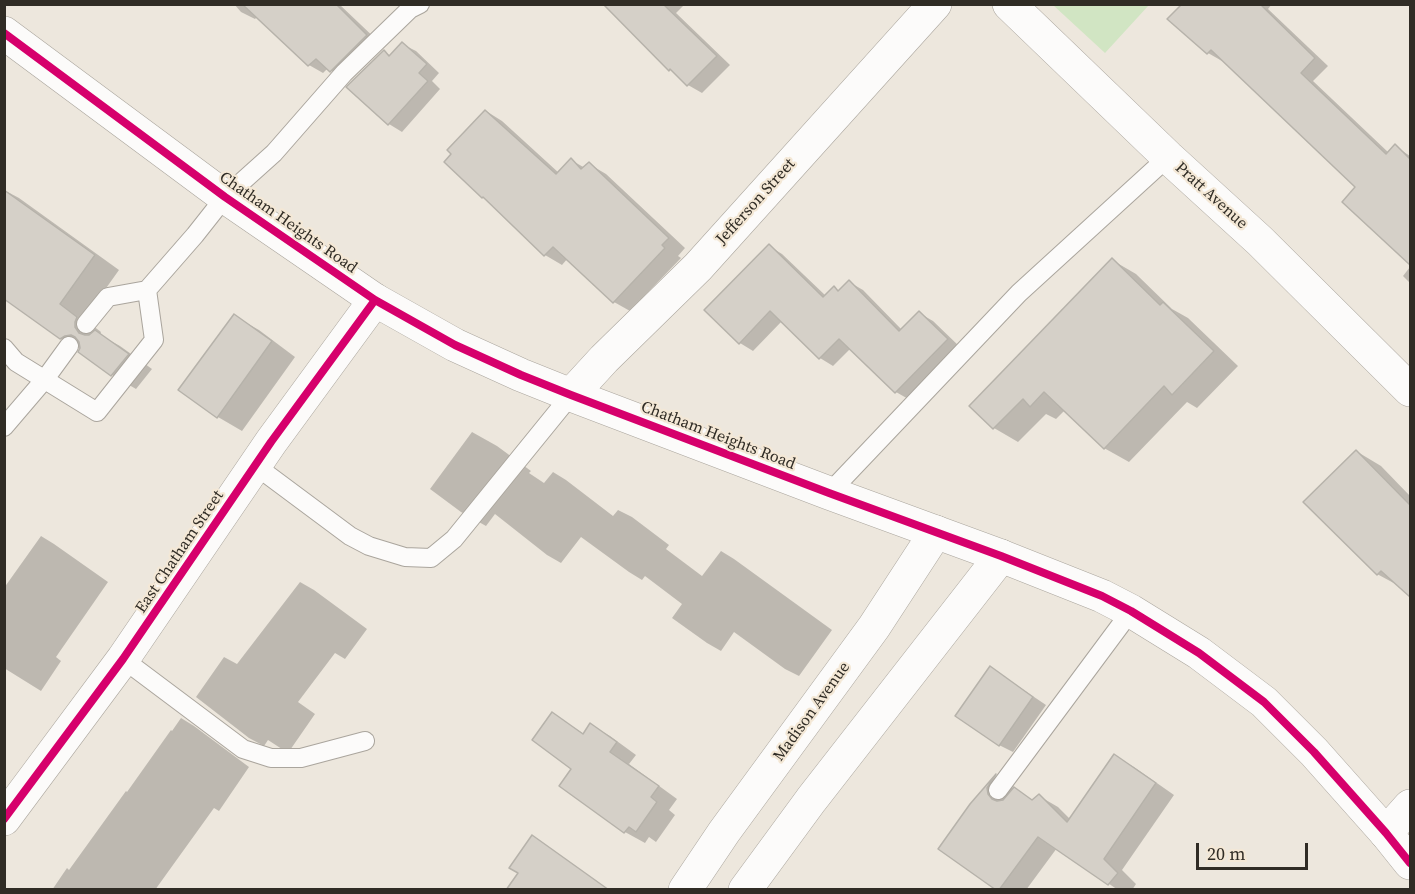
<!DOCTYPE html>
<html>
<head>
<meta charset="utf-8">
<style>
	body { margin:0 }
	#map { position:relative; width:1415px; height:894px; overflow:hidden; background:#ede7dd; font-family:"Source Serif 4",serif }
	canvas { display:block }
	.frame { position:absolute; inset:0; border:6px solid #302c25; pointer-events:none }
	.scale { position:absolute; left:1196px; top:843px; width:112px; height:27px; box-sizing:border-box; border:3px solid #302c25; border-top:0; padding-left:8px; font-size:18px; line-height:21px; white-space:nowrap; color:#302c25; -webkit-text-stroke:4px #f4e8d6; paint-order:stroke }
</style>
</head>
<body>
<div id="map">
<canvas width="1415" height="894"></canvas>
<div class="frame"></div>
<div class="scale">20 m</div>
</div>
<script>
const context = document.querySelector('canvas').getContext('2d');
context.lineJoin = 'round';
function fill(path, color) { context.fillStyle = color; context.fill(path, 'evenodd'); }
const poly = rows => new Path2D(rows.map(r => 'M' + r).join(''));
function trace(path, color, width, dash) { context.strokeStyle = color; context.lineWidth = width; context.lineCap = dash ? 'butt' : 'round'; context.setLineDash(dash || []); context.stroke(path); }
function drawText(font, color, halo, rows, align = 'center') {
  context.font = font + ' "Source Serif 4",serif'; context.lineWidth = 4.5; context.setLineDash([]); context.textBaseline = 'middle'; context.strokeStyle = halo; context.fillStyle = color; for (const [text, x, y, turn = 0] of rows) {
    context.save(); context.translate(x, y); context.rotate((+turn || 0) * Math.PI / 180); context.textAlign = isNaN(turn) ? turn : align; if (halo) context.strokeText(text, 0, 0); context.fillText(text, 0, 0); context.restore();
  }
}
fill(poly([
	[1053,5,1149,5,1105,53]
]), '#d1e5c3');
fill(poly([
	[234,4,339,4,380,43,344,79,328,68,323,73,309,65,257,17,255,19,241,12],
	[605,4,685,4,676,13,730,65,702,93,688,85,676,73,670,70],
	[1184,4,1272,4,1268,9,1328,66,1313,81,1389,153,1395,146,1410,156,1410,263,1344,201,1357,187,1223,59,1222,61,1208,53],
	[402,44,416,51,439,73,432,81,440,89,402,132,389,124,384,52,391,56],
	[486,111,502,121,559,173,571,160,585,168,589,164,606,174,685,248,678,256,681,258,630,311,614,302,568,258,562,265,545,255,489,200],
	[4,190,19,198,119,270,84,319,101,332,100,335,120,346,152,369,136,389,112,375,81,349,61,338,4,297],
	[769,246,782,254,826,296,834,288,840,292,849,282,863,290,902,330,919,313,933,321,960,347,910,400,896,392,851,348,833,366,820,358,782,321,753,351,740,343],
	[1112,260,1136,274,1172,309,1188,318,1238,366,1197,408,1187,402,1129,462,1104,448,1065,410,1056,419,1046,414,1018,442,994,428,971,406],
	[1410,267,1410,283,1403,276],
	[234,316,259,330,295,357,242,431,218,417],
	[472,432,497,446,531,471,529,473,544,483,553,472,566,480,613,516,618,510,632,517,669,545,666,549,702,576,721,551,734,559,832,630,799,676,785,669,734,632,721,651,707,643,672,618,682,604,645,576,642,580,629,572,581,537,561,563,547,555,495,514,486,526,461,512,430,489],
	[1356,451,1381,466,1410,496,1410,596,1403,588,1377,574],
	[41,536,54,544,108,582,56,657,61,661,41,691,4,668,4,588],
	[300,582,314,590,367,629,345,659,335,653,298,702,315,714,288,753,268,740,264,746,249,738,196,697,224,657,237,664],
	[1003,676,1046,705,1013,752,999,745],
	[553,714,584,734,591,725,610,736,636,755,629,764,677,799,669,810,675,815,656,842,649,837,645,843,625,832,561,785,573,769],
	[181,718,194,726,249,767,219,811,214,808,155,890,52,890,67,868,69,870,126,791,127,792,171,730,172,731],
	[1115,756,1134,767,1174,795,1122,870,1136,884,1132,890,1118,890,1057,848,1026,890,998,890,971,805,996,776,1014,786,1012,788,1034,801,1039,796,1058,807,1071,820]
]), '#0003');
const building = poly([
	[242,4,336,4,367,35,330,72,316,59,308,66,242,4],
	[603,4,663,4,717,56,687,86,670,69,669,71,603,4],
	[1182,4,1260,4,1315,58,1301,73,1386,154,1395,144,1410,159,1410,265,1342,202,1355,187,1211,50,1207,54,1167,19,1182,4],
	[402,42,427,64,419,73,428,81,388,125,346,87,384,50,389,56,402,42],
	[485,110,556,174,571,158,581,169,589,162,669,238,662,245,665,248,613,303,553,247,544,256,483,197,482,198,444,162,451,154,447,150,485,110],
	[4,190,95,255,60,304,77,317,75,322,75,327,79,333,85,335,89,335,95,330,129,354,111,376,78,352,80,348,79,342,75,337,71,335,65,336,60,339,4,299,4,190],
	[769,244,823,297,834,286,838,291,849,280,899,331,919,311,948,339,895,393,839,339,819,359,770,311,739,344,704,310,769,244],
	[1112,258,1160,305,1163,302,1214,351,1172,395,1164,386,1104,449,1044,392,1030,407,1023,399,993,429,969,406,1112,258],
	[234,314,272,341,217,418,178,390,234,314],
	[1356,450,1410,505,1410,597,1381,571,1377,575,1303,502,1356,450],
	[990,666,1033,697,999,746,955,716,990,666],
	[552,712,583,734,590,723,617,742,610,752,659,786,651,797,657,802,636,832,629,827,624,833,559,786,571,769,532,740,552,712],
	[1114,754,1156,783,1104,859,1118,873,1108,885,1038,837,999,890,996,890,938,849,970,804,996,774,987,788,988,794,992,799,997,801,1003,800,1014,787,1032,800,1039,794,1067,822,1114,754],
	[532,835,609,890,506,890,518,873,509,868,532,835]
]);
fill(building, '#d5d0c8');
trace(building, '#b6b2aa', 1.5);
const service = poly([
	[86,324,108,297,147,290,195,235,225,197,274,153,344,73,410,9,420,4],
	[4,348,16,362,97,412,154,340,147,290],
	[4,427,45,379,69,346],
	[256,466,350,536,369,546,405,557,431,558,454,539,571,395],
	[829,493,1019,293,1168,157],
	[123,659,243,749,271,758,301,758,365,741],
	[998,790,1131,611]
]);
const minor = poly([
	[1009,4,1168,157,1260,241,1410,390],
	[571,395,604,359,698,267,935,4],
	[4,819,123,659,271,442,375,300],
	[1386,833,1410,806],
	[685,890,724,832,874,627,936,532],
	[745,890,811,800,1001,556]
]);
const secondary = poly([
	[4,33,225,197,375,300,455,345,521,375,571,395,829,493,1001,556,1102,596,1131,611,1199,653,1264,702,1314,752,1386,833,1410,863]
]);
trace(service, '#aaa59d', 20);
trace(minor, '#aaa59d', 34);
trace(secondary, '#aaa59d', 34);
trace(service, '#fcfbfa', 18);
trace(minor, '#fcfbfa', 33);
trace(secondary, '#fcfbfa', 33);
trace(poly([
	[4,33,225,197,375,300,455,345,521,375,571,395,829,493,1001,556,1102,596,1131,611,1199,653,1264,702,1314,752,1386,833,1410,863],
	[4,819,123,659,271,442,375,300]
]), '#d6006c', 8);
drawText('16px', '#302c25', '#f4e8d6', [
	["Pratt Avenue",1211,196,42],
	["Jefferson Street",756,202,-48],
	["Chatham Heights Road",288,223,35],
	["Chatham Heights Road",718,436,21],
	["East Chatham Street",180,552,-56],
	["Madison Avenue",812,712,-54]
]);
</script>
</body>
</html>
